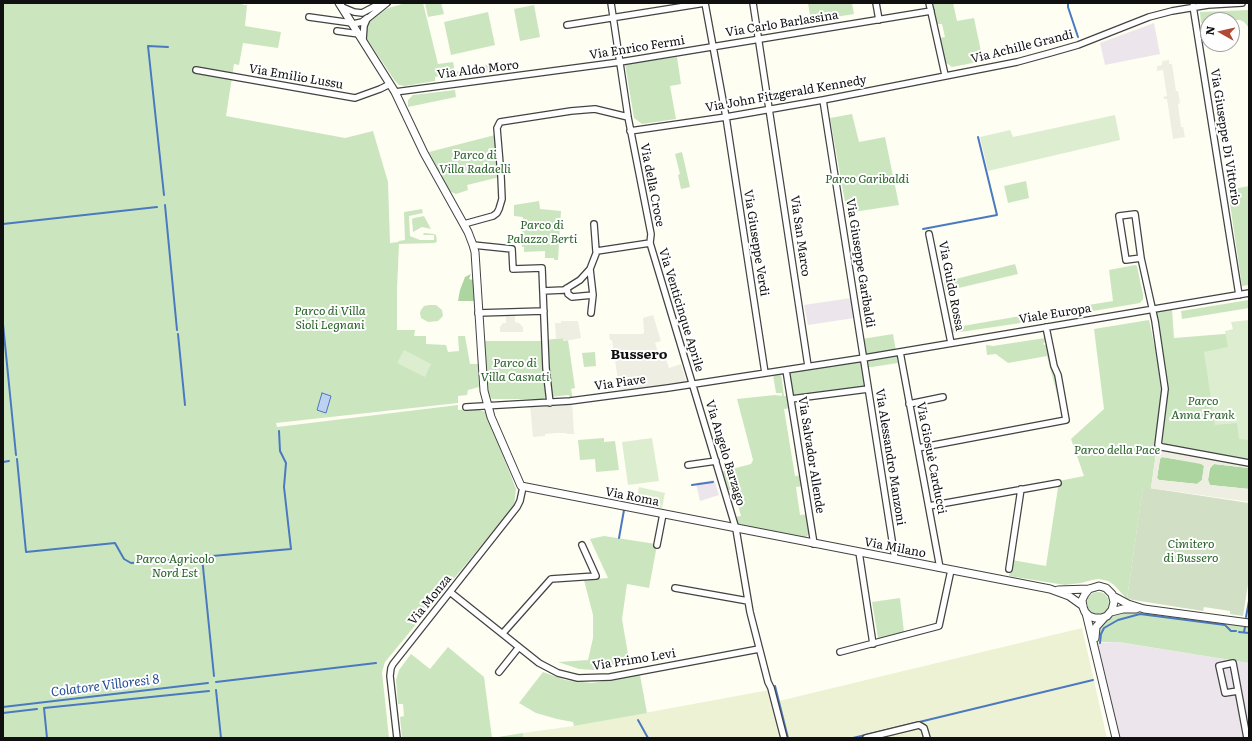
<!DOCTYPE html>
<html>
<head>
<meta charset="utf-8">
<style>
	body { margin:0 }
	#map { position:relative; width:1252px; height:741px; overflow:hidden; background:#fefef3; font-family:Literata,serif }
	canvas { display:block }
	.frame { position:absolute; inset:0; border:4px solid #101010; pointer-events:none }
	.north { position:absolute; left:1200px; top:12px; width:40px; height:40px; box-sizing:border-box; background:#fff; border:1px solid #9f9f9f; border-radius:50%; rotate:278deg; font-size:11px; font-weight:700; line-height:16px; text-align:center; color:#101010 }
	.north::after { content:''; display:block; margin:auto; width:14px; height:18px; background:#b24935; clip-path:polygon(50% 0,100% 100%,50% 72%,0 100%) }
</style>
</head>
<body>
<div id="map">
<canvas width="1252" height="741"></canvas>
<div class="frame"></div>
<div class="north">N</div>
</div>
<script>
const context = document.querySelector('canvas').getContext('2d');
context.lineJoin = 'round';
function fill(path, color) { context.fillStyle = color; context.fill(path, 'evenodd'); }
const poly = rows => new Path2D(rows.map(r => 'M' + r).join(''));
function trace(path, color, width, dash) { context.strokeStyle = color; context.lineWidth = width; context.lineCap = dash ? 'butt' : 'round'; context.setLineDash(dash || []); context.stroke(path); }
function drawText(font, color, halo, rows, align = 'center') {
  context.font = font + ' Literata,serif'; context.lineWidth = 4; context.setLineDash([]); context.textBaseline = 'middle'; context.strokeStyle = halo; context.fillStyle = color; for (const [text, x, y, turn = 0] of rows) {
    context.save(); context.translate(x, y); context.rotate((+turn || 0) * Math.PI / 180); context.textAlign = isNaN(turn) ? turn : align; if (halo) context.strokeText(text, 0, 0); context.fillText(text, 0, 0); context.restore();
  }
}
fill(poly([
	[1154,23,1160,54,1105,65,1100,43],
	[851,298,854,318,808,325,804,305],
	[714,480,719,495,700,501,696,483],
	[1117,642,1249,663,1249,738,1115,738,1094,643]
]), '#ede5ec');
fill(poly([
	[1082,628,1107,738,523,738,523,733,574,726,769,690,773,702,783,700]
]), '#eef2d5');
fill(poly([
	[3,3,243,3,243,5,247,5,245,26,281,32,278,48,243,43,239,65,234,64,226,116,345,138,373,131,388,182,390,243,398,242,399,241,405,240,404,212,422,209,423,213,409,216,410,236,420,240,434,240,434,235,424,235,423,234,424,233,434,234,436,235,437,241,435,243,399,244,397,289,397,330,415,330,414,336,426,336,426,344,446,345,448,352,459,351,458,336,465,336,470,364,478,364,479,387,468,390,467,395,458,396,458,403,276,423,277,427,458,405,458,410,475,409,486,412,516,489,514,506,385,662,382,672,389,738,3,738],
	[406,3,423,3,438,64,453,62,455,72,496,63,498,71,442,80,441,76,435,77,435,81,405,86,399,85,395,81,367,39,366,34,366,26,370,20,388,8],
	[425,3,441,3,444,14,428,17],
	[808,3,852,3,854,14,811,21],
	[933,3,953,3,957,21,974,18,983,61,952,67,945,62,940,38,945,37,942,24,937,24],
	[534,5,540,37,520,41,514,9],
	[1249,10,1249,28,1244,22,1240,20,1208,20,1208,22,1201,23,1200,12],
	[488,12,495,45,451,55,444,22],
	[677,57,681,84,670,86,676,119,642,124,634,118,625,64],
	[455,90,456,97,408,107,408,100,413,95],
	[852,114,859,142,885,137,899,205,847,213,830,118],
	[495,135,500,177,467,185,468,190,456,194,449,191,429,152],
	[682,152,690,187,681,189,678,175,680,174,675,154],
	[1026,181,1029,198,1008,203,1004,186],
	[1249,186,1249,285,1242,286,1228,190],
	[539,201,540,209,561,211,558,260,554,260,554,258,545,258,545,251,524,252,524,247,522,247,523,217,514,216,514,205],
	[424,216,431,229,422,227,413,232,412,219,414,218],
	[1015,264,1018,274,946,291,944,282],
	[1135,265,1137,266,1143,295,1143,299,1140,303,1046,319,1045,312,1113,301,1109,270],
	[1249,300,1249,308,1182,319,1181,311],
	[429,305,436,305,442,310,443,316,438,321,428,322,421,318,420,313,421,310,424,306],
	[1172,309,1174,338,1249,332,1249,463,1157,446,1151,488,1143,488,1127,599,1114,585,1108,581,1099,579,1092,580,1081,583,1065,585,1009,576,1012,560,1046,566,1059,481,1084,476,1071,439,1104,409,1094,329,1149,320,1160,371,1151,312],
	[1032,314,1034,321,954,333,952,331,951,328],
	[893,334,898,363,865,368,867,388,791,398,787,370,864,357,862,339],
	[563,338,563,341,568,340,575,388,571,389,573,401,570,401,569,395,550,397,546,340],
	[1045,338,1046,342,1043,343,1044,345,1047,345,1047,349,1049,349,1056,376,1063,417,1047,356,1008,363,996,354,987,355,986,345,993,346],
	[482,341,542,341,548,395,543,399,492,399,488,394],
	[595,352,596,366,584,367,582,353],
	[781,374,784,396,790,396,792,408,784,409,795,476,803,475,805,486,796,487,800,515,809,514,809,534,805,538,738,524,735,517,741,516,734,490,727,490,721,472,751,464,753,460,737,399,775,395,782,396,782,393,776,393,773,375],
	[604,438,604,442,615,441,619,470,596,472,595,459,580,460,578,440],
	[604,536,656,544,657,545,649,588,627,584,622,619,630,666,594,670,579,669,558,662,588,660,593,638,593,615,584,580,608,578,590,539],
	'1087 603a11 11 0 1 1 22 0a11 11 0 1 1-22 0Z',
	[900,598,904,632,878,638,872,602],
	[1249,607,1249,663,1118,642,1096,642,1099,626,1114,615,1130,611,1246,624],
	[448,647,484,677,492,738,523,733,523,738,402,738,400,717,404,716,403,704,398,704,396,680,399,670,411,654,430,669],
	[543,672,565,680,592,683,640,675,647,713,574,726,573,722,557,719,536,713,519,703]
]), '#cbe6bf');
fill(poly([
	[471,274,469,279,473,280,474,301,458,301,460,290,465,277],
	[1162,457,1201,463,1204,466,1202,480,1197,484,1159,480,1157,478,1160,459],
	[1214,464,1249,468,1249,489,1210,485,1208,480,1210,468]
]), '#add5a0');
fill(poly([
	[1143,487,1249,503,1249,578,1243,616,1230,614,1230,611,1204,607,1203,611,1127,599]
]), '#d1dfc5');
fill(poly([
	[1115,115,1120,140,988,171,980,137,1010,130,1013,137],
	[1249,320,1249,440,1239,439,1237,423,1215,425,1204,352,1228,347,1225,331,1233,329,1231,322],
	[404,350,431,364,425,377,397,363],
	[652,438,659,481,628,485,622,442],
	[639,487,665,493,662,508,636,503]
]), '#ddeed0');
fill(poly([
	[1169,60,1169,64,1172,64,1176,91,1178,91,1180,103,1178,104,1181,127,1183,127,1185,137,1173,139,1167,99,1164,99,1164,98,1163,97,1167,96,1163,70,1157,71,1157,66,1162,65,1162,61],
	[506,312,515,312,515,322,519,323,523,327,523,332,500,332,500,327,503,323,506,323],
	[653,315,661,341,655,343,661,360,666,359,669,368,681,364,687,385,620,394,612,340,610,340,609,334,643,334,644,332,643,318],
	[561,321,578,321,581,338,565,341,563,341,563,338,556,339,555,323,561,323],
	[572,401,574,434,567,434,566,433,556,433,545,434,545,436,533,437,530,404],
	[1157,447,1249,463,1249,468,1214,464,1209,468,1208,480,1210,485,1249,489,1249,502,1151,488],
	[1162,457,1201,464,1204,466,1202,480,1197,484,1159,480,1157,478,1160,459]
]), '#eeeee2');
const water = poly([
	[322,393,331,396,326,413,317,410,322,393]
]);
fill(water, '#bdd2f0');
trace(water, '#4b79c0', 1);
trace(poly([
	[1068,3,1068,7,1078,37],
	[164,195,148,46,168,47],
	[165,205,177,330],
	[3,224,157,207],
	[923,229,997,215,978,137],
	[3,324,16,455],
	[178,334,185,405],
	[17,459,26,552,115,543,124,559,131,563,194,558],
	[3,462,9,461],
	[692,485,713,482],
	[619,538,624,510],
	[201,557,291,549,284,487,286,463,280,451,279,431],
	[202,557,214,676],
	[1246,617,1249,601],
	[1239,632,1249,633],
	[1244,632,1245,627],
	[1100,643,1101,634,1104,628,1118,620,1140,614,1225,625,1231,631,1236,631],
	[216,682,376,663],
	[775,686,788,738],
	[216,690,221,738],
	[3,707,208,683],
	[3,713,37,709],
	[638,720,648,738],
	[47,738,44,708,209,691],
	[853,738,1093,680]
]), '#4b79c0', 2);
const minor = poly([
	[611,3,628,117,651,234,650,243,736,529,750,612,768,682,771,688,784,738],
	[705,3,726,117,765,373],
	[753,3,808,366],
	[876,3,879,20],
	[929,3,945,75],
	[1193,6,1239,295],
	[342,7,354,12,362,13,381,3],
	[309,17,352,23],
	[353,24,362,22,367,18],
	[567,25,705,3],
	[337,31,359,34],
	[363,40,364,26,367,19,387,3],
	[196,70,355,98,380,89,390,84],
	[395,92,620,62,931,11],
	[823,100,895,559],
	[630,131,726,117,823,100,1017,62,1050,53,1078,45,1149,17,1172,11,1208,5,1242,3],
	[464,224,493,216,497,213,499,209,502,199,501,176,497,128,500,122,571,111,595,109,628,117],
	[594,224,596,251],
	[929,234,951,343],
	[473,245,512,249,513,269,542,268,546,368,550,403],
	[1141,258,1126,260,1119,216,1135,214,1141,258,1155,321,1165,389,1158,445,1162,447,1249,463],
	[567,288,568,294,572,297,593,295,590,269],
	[543,291,564,290,580,280,590,269,597,251,650,243],
	[478,313,544,311],
	[591,313,593,295],
	[900,352,940,568],
	[786,370,814,544],
	[791,399,868,389],
	[909,404,943,397],
	[466,407,570,401,668,388,864,358,1249,293],
	[918,448,1066,420,1058,375,1054,366,1046,327],
	[688,465,716,461],
	[929,506,1058,483],
	[657,545,663,514],
	[859,552,873,644],
	[1009,569,1021,489],
	[675,588,748,601],
	[450,592,539,663,558,673,578,678,610,677,759,649],
	[503,633,551,579,596,576,582,545],
	[840,652,939,626,951,570],
	[499,672,519,647],
	[1238,691,1225,693,1219,666,1233,663,1247,738],
	[397,738,390,676,391,668,393,664,517,507,520,501,523,487],
	[866,738,919,725,924,728,927,738]
]);
const tertiary = poly([
	[339,3,395,92,424,153,468,232,473,245,475,252,484,391,491,417,521,486,1050,589,1069,596,1083,606],
	[1058,590,1089,589,1099,586,1106,588,1112,594,1114,602,1112,610,1107,616,1102,618,1095,618,1089,616,1085,612,1083,607,1082,600,1085,594,1089,589],
	[1113,596,1128,604,1144,609,1249,623],
	[1111,612,1123,609,1136,609],
	[1086,613,1116,738],
	[1095,638,1096,627,1104,618]
]);
trace(minor, '#434343', 8);
trace(tertiary, '#434343', 9);
trace(minor, '#fff', 5.5);
trace(tertiary, '#fff', 7);
drawText('12px', '#101010', '#fff', [
	["Via Carlo Barlassina",782,24,-9],
	["Via Achille Grandi",1022,47,-14],
	["Via Enrico Fermi",637,48,-9],
	["Via Aldo Moro",478,70,-7],
	["Via Emilio Lussu",296,77,10],
	["Via John Fitzgerald Kennedy",786,94,-10],
	["Via Giuseppe Di Vittorio",1225,137,81],
	["Via della Croce",652,185,79],
	["Via San Marco",800,236,82],
	["Via Giuseppe Verdi",756,243,81],
	["Via Giuseppe Garibaldi",860,263,81],
	["Via Guido Rossa",951,286,79],
	["Via Venticinque Aprile",681,310,73],
	["Viale Europa",1055,314,-9],
	["Via Piave",620,383,-8],
	["Via Angelo Barzago",725,453,73],
	["Via Salvador Allende",811,455,81],
	["Via Alessandro Manzoni",890,457,81],
	["Via Giosuè Carducci",931,458,79],
	["Via Roma",632,497,11],
	["Via Milano",895,548,11],
	["Via Monza",430,600,-51],
	["Via Primo Levi",634,660,-9]
]);
drawText('italic 12px', '#266126', '#fff', [
	["Parco di",475,155],
	["Villa Radaelli",475,169],
	["Parco Garibaldi",867,179],
	["Parco di",542,225],
	["Palazzo Berti",542,239],
	["Parco di Villa",330,311],
	["Sioli Legnani",330,325],
	["Parco di",515,363],
	["Villa Casnati",515,377],
	["Parco",1203,401],
	["Anna Frank",1203,415],
	["Parco della Pace",1117,450],
	["Cimitero",1191,544],
	["di Bussero",1191,558],
	["Parco Agricolo",175,559],
	["Nord Est",175,573]
]);
drawText('italic 13px', '#244d96', '#fff', [
	["Colatore Villoresi 8",105,686,-7]
]);
drawText('bold 14px', '#101010', '#fff', [
	["Bussero",639,355]
]);
</script>
</body>
</html>
